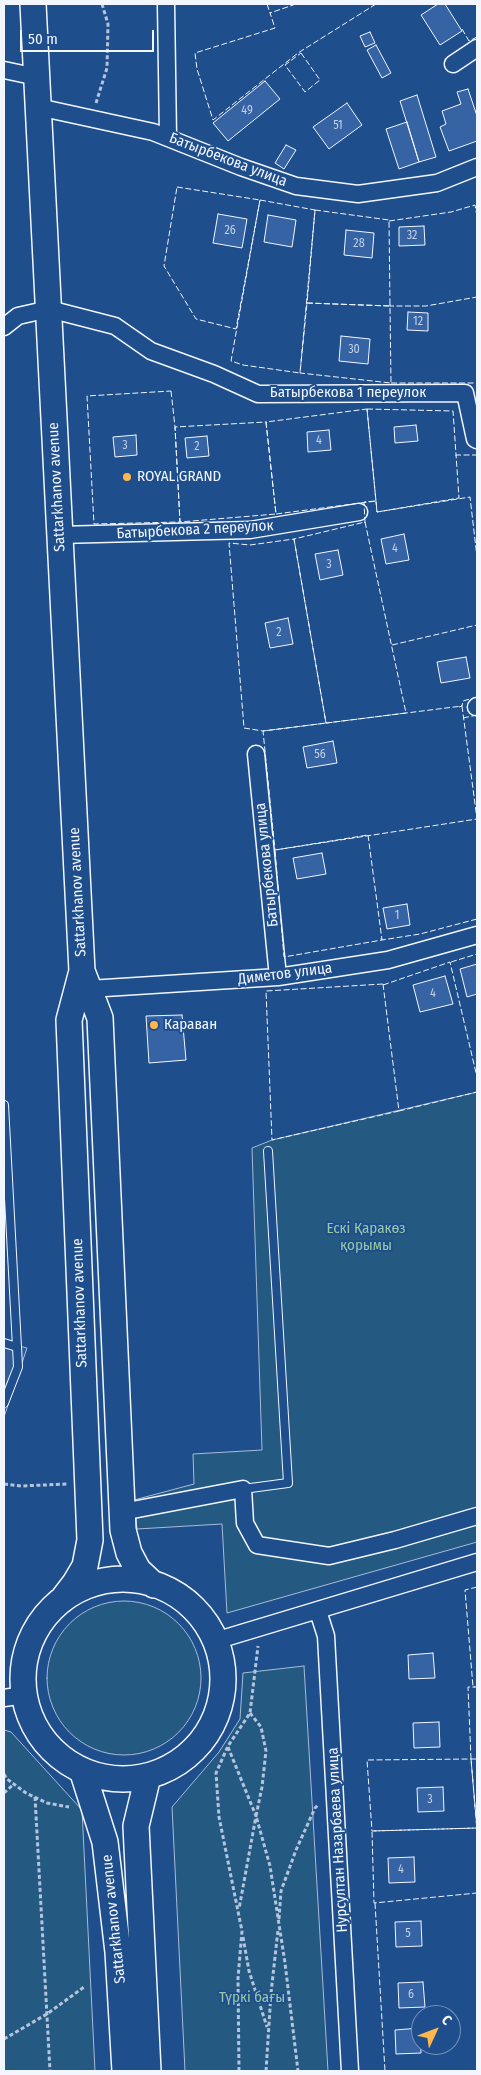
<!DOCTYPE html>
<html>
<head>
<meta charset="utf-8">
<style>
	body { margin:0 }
	#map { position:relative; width:481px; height:2075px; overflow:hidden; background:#1f4e8c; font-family:"Fira Sans Condensed",sans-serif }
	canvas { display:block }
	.frame { position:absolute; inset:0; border:5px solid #f2f6ff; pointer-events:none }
	.north { position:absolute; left:411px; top:2005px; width:50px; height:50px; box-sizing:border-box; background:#1f4e8c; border:1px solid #7391ba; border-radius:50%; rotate:47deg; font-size:14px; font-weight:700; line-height:20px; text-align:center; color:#f2f6ff }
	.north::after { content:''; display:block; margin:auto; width:18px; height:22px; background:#ffb74d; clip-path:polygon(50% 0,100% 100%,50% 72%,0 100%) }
	.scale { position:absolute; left:20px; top:30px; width:134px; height:22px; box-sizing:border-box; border:2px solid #f2f6ff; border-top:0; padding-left:6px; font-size:15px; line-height:18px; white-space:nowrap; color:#f2f6ff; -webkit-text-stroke:4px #1f4e8c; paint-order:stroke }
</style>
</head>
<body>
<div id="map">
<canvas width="481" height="2075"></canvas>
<div class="frame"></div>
<div class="north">С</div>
<div class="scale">50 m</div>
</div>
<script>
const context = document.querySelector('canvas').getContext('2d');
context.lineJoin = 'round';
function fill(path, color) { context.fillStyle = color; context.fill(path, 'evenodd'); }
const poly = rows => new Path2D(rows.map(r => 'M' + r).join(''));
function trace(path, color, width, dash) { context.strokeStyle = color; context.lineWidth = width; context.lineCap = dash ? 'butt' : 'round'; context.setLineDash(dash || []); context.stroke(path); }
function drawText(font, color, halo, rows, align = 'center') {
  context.font = font + ' "Fira Sans Condensed",sans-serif'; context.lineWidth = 4; context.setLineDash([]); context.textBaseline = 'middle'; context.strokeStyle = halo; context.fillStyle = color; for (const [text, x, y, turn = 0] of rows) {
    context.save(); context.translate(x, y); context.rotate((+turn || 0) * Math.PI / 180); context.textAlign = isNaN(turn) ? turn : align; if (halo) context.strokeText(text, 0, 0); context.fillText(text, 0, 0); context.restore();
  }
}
const green = poly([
	[477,1092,477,1542,227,1613,222,1524,137,1529,134,1500,194,1484,193,1454,262,1450,252,1148,272,1140,477,1092],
	'47 1678a77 77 0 1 1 154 0a77 77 0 1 1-154 0Z',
	[304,1666,328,2071,185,2071,172,1807,219,1752,240,1719,243,1673,304,1666],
	[4,1730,11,1732,82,1810,95,2071,4,2071,4,1730]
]);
fill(green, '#245a82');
trace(green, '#a8bbd7', 1);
const parking = poly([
	[4,1342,27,1348,4,1417,4,1342]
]);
fill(parking, '#305b95');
trace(parking, '#a8bbd7', 1);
const building = poly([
	[438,4,445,4,462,31,440,45,421,15,438,4],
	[370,32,375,43,365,47,360,36,370,32],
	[376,45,391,73,382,78,367,50,376,45],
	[265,81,280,99,228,141,213,123,265,81],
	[468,89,477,116,477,141,449,151,440,127,446,124,442,111,461,104,457,92,468,89],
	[417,95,436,157,419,162,400,101,417,95],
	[347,103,362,125,329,149,313,127,347,103],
	[407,122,419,162,399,169,386,129,407,122],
	[286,145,296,150,284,169,275,163,286,145],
	[218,214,247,219,242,248,213,243,218,214],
	[268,215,296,220,292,247,264,242,268,215],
	[424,226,425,245,399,246,399,227,424,226],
	[346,230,374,233,372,258,344,255,346,230],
	[408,312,428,313,428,331,407,330,408,312],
	[341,336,370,339,368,364,339,361,341,336],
	[416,425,418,441,395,443,394,427,416,425],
	[329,430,331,450,308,452,307,432,329,430],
	[136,435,137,455,115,457,113,437,136,435],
	[207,436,209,456,187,458,185,438,207,436],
	[404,534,409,560,386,564,381,539,404,534],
	[338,550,343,575,320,580,315,554,338,550],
	[288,618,293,644,270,648,265,623,288,618],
	[466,657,470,678,441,683,437,662,466,657],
	[333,741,337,763,307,768,303,747,333,741],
	[322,853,326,874,297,879,293,858,322,853],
	[407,904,410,925,387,929,383,908,407,904],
	[477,964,477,994,467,997,460,969,477,964],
	[445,976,453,1004,420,1012,413,985,445,976],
	[182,1015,186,1060,149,1063,146,1016,182,1015],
	[433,1653,435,1678,409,1679,408,1655,433,1653],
	[439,1722,440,1747,414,1748,413,1723,439,1722],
	[443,1787,444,1811,418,1812,417,1788,443,1787],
	[414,1857,415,1882,389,1883,388,1858,414,1857],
	[421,1921,422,1946,396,1947,395,1922,421,1921],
	[423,1982,425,2007,399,2008,398,1983,423,1982],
	[420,2028,421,2053,396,2054,395,2030,420,2028]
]);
fill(building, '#3563a3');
trace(building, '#f2f6ff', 1);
const lane = poly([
	[4,1105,17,1347,4,1343],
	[4,1403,18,1367,17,1347],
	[243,1489,288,1483,268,1151]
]);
const street = poly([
	[166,4,168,138],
	[453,64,477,48],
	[4,70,37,77],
	[38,107,153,132,241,167,296,186,358,194,437,183,477,167],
	[4,327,18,316,49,309,115,326,151,351,214,374,258,394,465,393,475,439,477,440],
	[59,535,250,530,359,512],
	[476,707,477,706],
	[256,754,278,977],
	[89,989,278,977,388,960,477,935],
	[122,1512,243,1489,245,1523,257,1545,329,1556,395,1540,477,1516],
	[318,1611,326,1636,350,2071],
	[215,1641,477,1562],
	[4,1698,24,1695]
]);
const primary = poly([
	[33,4,82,971,69,1020,90,1540,85,1566,75,1583,62,1600],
	[82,971,100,1018,123,1530,129,1553,138,1570,154,1585],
	'23 1679a100 100 0 1 1 200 0a100 100 0 1 1-200 0Z',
	[82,1770,105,1842,118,1952,125,2071],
	[148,1776,136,1826,148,2071]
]);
trace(lane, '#f2f6ff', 10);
trace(street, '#f2f6ff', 19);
trace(primary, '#f2f6ff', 28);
trace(poly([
	[96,103,107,68,108,24,102,4],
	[4,1484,21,1486,68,1484],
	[250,1713,261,1727,266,1751,262,1787,256,1816,270,1866,285,1963,298,2071],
	[228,1747,256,1816,239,1909],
	[4,1774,7,1779,26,1793,47,1803,69,1807],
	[4,1793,14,1784],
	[35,1797,50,2071],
	[279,1919,281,1891,296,1850,315,1808,319,1804],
	[243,1937,249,1971,267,2027],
	[4,2039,47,2014,84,1987],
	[239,2071,238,1978,242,1931,219,1817,216,1773,228,1746,250,1713,258,1646],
	[266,2071,271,1993,278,1930]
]), '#b3c4dc', 3, [4, 2.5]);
trace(lane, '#1f4e8c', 8);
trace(street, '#1f4e8c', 16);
trace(primary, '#1f4e8c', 25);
trace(poly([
	[267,4,270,13],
	[296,4,270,13,275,28,195,53,197,69,213,120,298,53,376,4],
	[462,29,469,41,477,37],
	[301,53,320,80,305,92,285,65,301,53],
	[177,187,260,200,236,329,196,319,164,266,177,187],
	[260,200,315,210,300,373,243,365,231,361,260,200],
	[315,210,389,220,390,306,307,303,315,210],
	[389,221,451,212,475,205,477,216],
	[307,303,390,306,391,383,300,373,307,303],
	[390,304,390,306,426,306,477,297],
	[391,383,477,383],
	[171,391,175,427,180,522,94,524,87,396,171,391],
	[367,409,376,501,276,514,266,422,367,409],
	[367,409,453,411,459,498,377,512,367,409],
	[266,422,276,514,180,522,175,427,266,422],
	[456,456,456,455,477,455],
	[365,522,406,713,326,723,294,539,365,522],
	[365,523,364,502,376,501,377,512,470,497,477,557],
	[294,539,326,723,263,731,244,728,229,543,250,545,294,539],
	[392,645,477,625],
	[462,706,477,819,275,850,263,731,462,706],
	[459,707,462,706,463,701,477,697],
	[463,718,477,715],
	[368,835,382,940,284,957,275,850,368,835],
	[381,938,382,940,420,934,477,919],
	[451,962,477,954],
	[383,984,399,1111,272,1140,266,991,383,984],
	[383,985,450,962,477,1077],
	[399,1111,477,1092],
	[477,1587,465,1590,473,1687,477,1687],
	[471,1759,477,1828,372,1831,367,1760,471,1759],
	[471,1759,468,1687,475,1687],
	[477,1759,471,1759,477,1831,477,1828,372,1831,374,1903,477,1893],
	[375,1903,385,2071]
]), '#f2f6ff', 1, [6, 2.5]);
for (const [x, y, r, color] of [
	[127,477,5,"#ffb74d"],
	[154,1025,5,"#ffb74d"]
]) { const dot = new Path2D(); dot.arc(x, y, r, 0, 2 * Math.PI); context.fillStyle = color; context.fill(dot); trace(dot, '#1f4e8c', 2); }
drawText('12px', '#c3d1e8', null, [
	["49",247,111],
	["51",338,126],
	["26",230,231],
	["32",412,236],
	["28",359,244],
	["12",418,322],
	["30",354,350],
	["4",319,441],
	["3",125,446],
	["2",197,447],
	["4",395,549],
	["3",329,565],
	["2",279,633],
	["56",320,755],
	["1",397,916],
	["4",433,994],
	["3",430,1800],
	["4",401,1870],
	["5",408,1934],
	["6",411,1995]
]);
drawText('15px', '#f2f6ff', '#1f4e8c', [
	["Батырбекова улица",228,160,21],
	["Батырбекова 1 переулок",348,393],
	["Sattarkhanov avenue",57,487,-93],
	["Батырбекова 2 переулок",195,530,-3],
	["Батырбекова улица",267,865,-96],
	["Sattarkhanov avenue",78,892,-93],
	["Диметов улица",285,974,-7],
	["Sattarkhanov avenue",80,1303,-92],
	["Нурсултан Назарбаева улица",338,1840,-93],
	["Sattarkhanov avenue",114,1919,-96]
]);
drawText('15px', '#f2f6ff', '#1f4e8c', [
	["ROYAL GRAND",137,477],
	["Караван",164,1025]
], 'left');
drawText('15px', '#97c8a6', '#1f4e8c', [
	["Ескі Қаракөз",366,1229],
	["қорымы",366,1246],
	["Түркі бағы",252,1998]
]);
</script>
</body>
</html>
